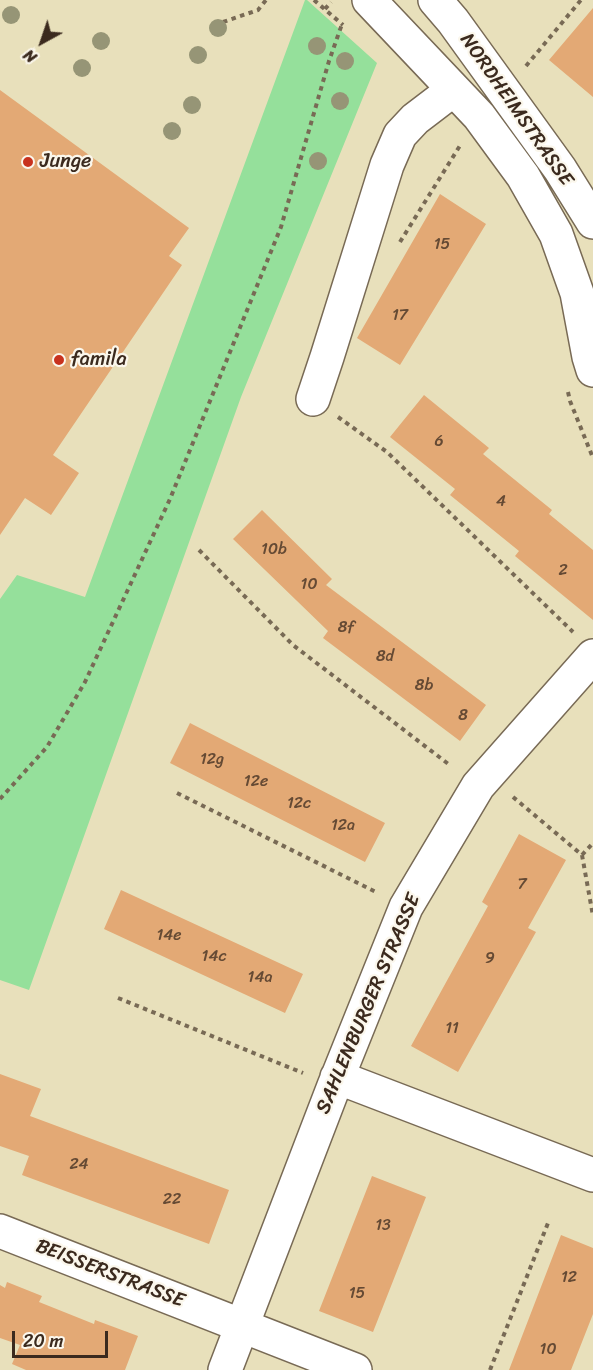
<!DOCTYPE html>
<html>
<head>
<meta charset="utf-8">
<style>
	body { margin:0 }
	#map { position:relative; width:593px; height:1370px; overflow:hidden; background:#e8e0bb; font-family:Sriracha,sans-serif }
	canvas { display:block }
	.north { position:absolute; left:12px; top:12px; width:60px; height:60px; -webkit-text-stroke:4px #fbf7ec; paint-order:stroke; rotate:220deg; font-size:16px; font-weight:700; line-height:24px; text-align:center; color:#3b2a1e }
	.north::after { content:''; display:block; margin:auto; width:21px; height:27px; background:#3b2a1e; clip-path:polygon(50% 0,100% 100%,50% 72%,0 100%) }
	.scale { position:absolute; left:12px; top:1331px; width:96px; height:27px; box-sizing:border-box; border:3px solid #3b2a1e; border-top:0; padding-left:8px; font-size:18px; line-height:21px; white-space:nowrap; color:#3b2a1e; -webkit-text-stroke:4px #fbf7ec; paint-order:stroke }
</style>
</head>
<body>
<div id="map">
<canvas width="593" height="1370"></canvas>
<div class="north">N</div>
<div class="scale">20 m</div>
</div>
<script>
const context = document.querySelector('canvas').getContext('2d');
context.lineJoin = 'round';
function fill(path, color) { context.fillStyle = color; context.fill(path, 'evenodd'); }
const poly = rows => new Path2D(rows.map(r => 'M' + r).join(''));
function trace(path, color, width, dash) { context.strokeStyle = color; context.lineWidth = width; context.lineCap = dash ? 'butt' : 'round'; context.setLineDash(dash || []); context.stroke(path); }
function drawText(font, color, halo, rows, align = 'center') {
  context.font = font + ' Sriracha,sans-serif'; context.lineWidth = 4.5; context.setLineDash([]); context.textBaseline = 'middle'; context.strokeStyle = halo; context.fillStyle = color; for (const [text, x, y, turn = 0] of rows) {
    context.save(); context.translate(x, y); context.rotate((+turn || 0) * Math.PI / 180); context.textAlign = isNaN(turn) ? turn : align; if (halo) context.strokeText(text, 0, 0); context.fillText(text, 0, 0); context.restore();
  }
}
fill(poly([
	[305,0,307,0,377,63,241,397,29,990,0,980,0,599,17,575,85,597]
]), '#95e09b');
fill(poly([
	[593,8,593,97,549,60],
	[0,90,189,228,169,256,182,265,53,455,79,473,51,515,25,498,0,535],
	[440,194,486,224,400,365,357,338],
	[424,395,489,448,483,454,552,510,549,514,593,550,593,620,515,556,519,551,450,495,455,489,390,437],
	[262,510,332,579,326,585,486,705,460,741,323,638,328,631,233,539],
	[190,723,385,823,365,862,170,763],
	[519,834,566,860,528,928,536,932,458,1072,411,1046,488,906,482,902],
	[121,890,303,974,285,1013,104,929],
	[0,1074,41,1089,30,1116,229,1190,209,1244,22,1175,29,1156,0,1146],
	[372,1176,426,1197,373,1332,319,1311],
	[561,1235,593,1248,593,1314,571,1370,509,1370],
	[7,1282,42,1296,39,1302,94,1324,95,1320,138,1336,125,1370,26,1370,12,1364,20,1345,0,1338,0,1285,5,1288]
]), '#e3a975');
const minor = poly([
	[313,399,327,357,387,165,400,135,415,119,453,90],
	[337,1077,593,1175],
	[0,1231,355,1370],
	[225,1370,334,1086,406,907,478,786,593,656]
]);
const major = poly([
	[369,0,479,116,523,176,556,234,577,293,589,357,593,370],
	[435,0,453,21,560,169,593,222]
]);
trace(minor, '#786a55', 36);
trace(major, '#786a55', 36);
trace(poly([
	[314,0,343,25],
	[325,9,331,2],
	[223,22,258,10,266,0],
	[526,66,581,0],
	[400,242,461,144],
	[568,392,570,401,593,458],
	[338,417,387,452,573,632],
	[199,550,293,645,451,766],
	[177,793,378,893],
	[513,797,582,855,593,916],
	[0,799,47,747,85,682,170,499,281,227,329,61,342,24],
	[582,855,593,843],
	[118,998,303,1073],
	[490,1370,548,1223]
]), '#786a55', 4, [4.5, 4.5]);
trace(minor, '#fff', 33);
trace(major, '#fff', 33);
context.fillStyle = '#969576';
for (const [x, y] of [
	[11,15],
	[218,28],
	[101,41],
	[317,46],
	[198,55],
	[345,61],
	[82,68],
	[340,101],
	[192,105],
	[172,131],
	[318,161]
]) { context.beginPath(); context.arc(x, y, 9, 0, 2 * Math.PI); context.fill(); }
for (const [x, y, r, color] of [
	[28,162,6,"#c8321e"],
	[59,360,6,"#c8321e"]
]) { const dot = new Path2D(); dot.arc(x, y, r, 0, 2 * Math.PI); context.fillStyle = color; context.fill(dot); trace(dot, '#fbf7ec', 2); }
drawText('16px', '#654a34', null, [
	["15",442,245],
	["17",400,316],
	["6",439,442],
	["4",501,502],
	["10b",274,550],
	["2",563,571],
	["10",309,585],
	["8f",346,628],
	["8d",385,657],
	["8b",424,686],
	["8",463,716],
	["12g",212,760],
	["12e",256,782],
	["12c",299,804],
	["12a",343,826],
	["7",522,885],
	["14e",169,936],
	["14c",214,957],
	["9",490,959],
	["14a",260,978],
	["11",452,1029],
	["24",79,1165],
	["22",172,1200],
	["13",383,1226],
	["12",569,1278],
	["15",357,1294],
	["10",548,1350]
]);
drawText('20px', '#3b2a1e', '#fbf7ec', [
	["NORDHEIMSTRASSE",516,110,55],
	["SAHLENBURGER STRASSE",369,1004,-67],
	["BEISSERSTRASSE",110,1274,21]
]);
drawText('20px', '#3b2a1e', '#fbf7ec', [
	["Junge",40,162],
	["famila",71,360]
], 'left');
</script>
</body>
</html>
